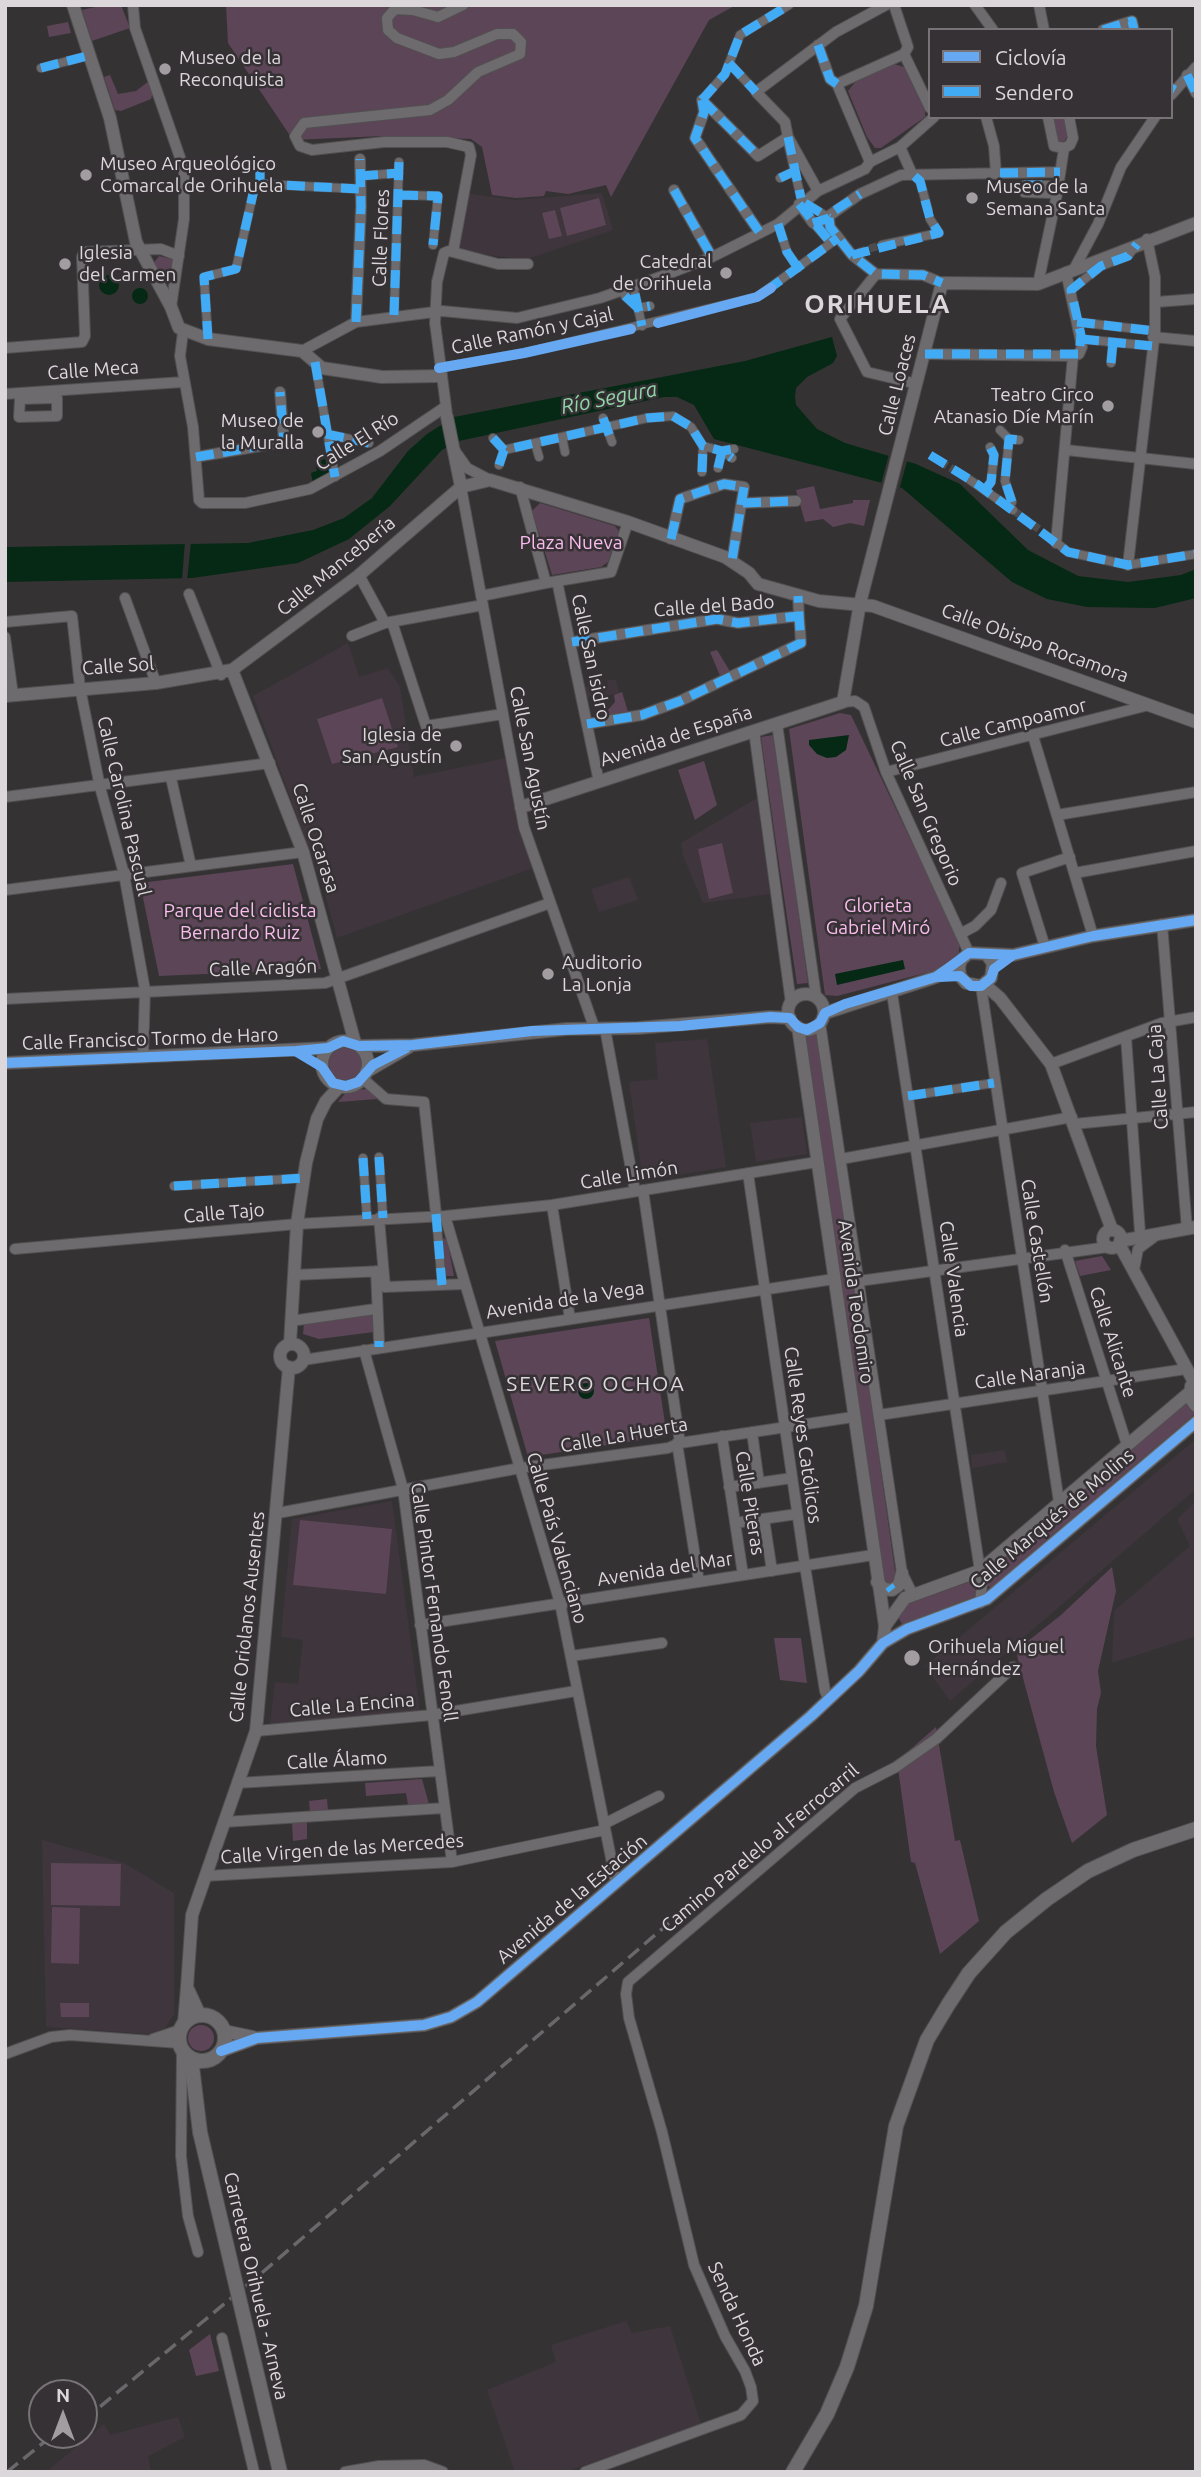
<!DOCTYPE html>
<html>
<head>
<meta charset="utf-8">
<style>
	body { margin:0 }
	#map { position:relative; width:1201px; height:2477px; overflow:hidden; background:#353234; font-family:Ubuntu,sans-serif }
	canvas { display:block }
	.frame { position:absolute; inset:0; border:7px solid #dbd7da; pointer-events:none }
	.legend { position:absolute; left:928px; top:28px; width:245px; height:91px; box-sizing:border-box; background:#363135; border:2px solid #787377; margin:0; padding:9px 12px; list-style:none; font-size:21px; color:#dbd7da }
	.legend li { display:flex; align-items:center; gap:14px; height:35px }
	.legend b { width:35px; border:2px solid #787377 }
	.north { position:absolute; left:28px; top:2379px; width:70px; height:70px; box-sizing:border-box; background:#363135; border:2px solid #787377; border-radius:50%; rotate:0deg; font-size:19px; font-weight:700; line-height:28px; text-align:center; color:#dbd7da }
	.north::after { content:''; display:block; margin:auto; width:24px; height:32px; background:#a19da0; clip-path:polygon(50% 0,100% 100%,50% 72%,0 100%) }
</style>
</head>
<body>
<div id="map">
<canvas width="1201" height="2477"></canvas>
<div class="frame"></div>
<ul class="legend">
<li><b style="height:9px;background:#66a8f1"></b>Ciclovía</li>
<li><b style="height:9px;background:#42abf6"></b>Sendero</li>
</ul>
<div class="north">N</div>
</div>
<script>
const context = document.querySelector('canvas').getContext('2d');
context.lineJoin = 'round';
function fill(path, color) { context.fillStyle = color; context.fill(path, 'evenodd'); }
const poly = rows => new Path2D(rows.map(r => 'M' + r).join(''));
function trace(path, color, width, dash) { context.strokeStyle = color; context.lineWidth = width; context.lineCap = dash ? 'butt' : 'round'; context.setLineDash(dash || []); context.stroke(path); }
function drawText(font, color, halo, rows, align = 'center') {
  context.font = font + ' Ubuntu,sans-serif'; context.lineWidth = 5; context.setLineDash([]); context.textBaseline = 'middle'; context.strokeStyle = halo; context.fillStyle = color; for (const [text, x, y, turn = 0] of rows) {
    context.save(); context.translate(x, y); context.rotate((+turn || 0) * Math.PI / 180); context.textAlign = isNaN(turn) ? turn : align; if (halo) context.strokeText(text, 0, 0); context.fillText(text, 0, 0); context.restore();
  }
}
fill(poly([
	[465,193,515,200,602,193,613,230,524,260,457,250],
	[348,643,359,677,388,668,400,687,414,777,506,758,518,824,533,868,337,938,323,887,253,696],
	[607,680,616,680,619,694,586,697,584,687,608,686],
	[757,798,770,894,703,903,683,856,681,843],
	[629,877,638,900,599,912,591,889],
	[707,1039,726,1167,643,1181,629,1082,658,1079,655,1043],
	[802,1117,807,1154,756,1162,750,1123],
	[1196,1439,1196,1489,950,1701,925,1666],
	[1005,1450,1007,1462,972,1468,971,1455],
	[392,1501,420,1711,270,1724,275,1682,298,1684,303,1640,281,1637,292,1519],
	[1196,1501,1196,1636,1112,1663,1114,1611,1190,1546,1177,1519],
	[42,1840,124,1863,174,1893,174,2014,165,2028,149,2034,46,2027],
	[626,2321,632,2333,670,2326,701,2424,565,2472,515,2472,487,2390,556,2362,551,2345],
	[178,2417,185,2437,148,2456,151,2472,46,2472,104,2424,110,2435]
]), '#3f353d');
fill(poly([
	[104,5,121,5,130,28,92,41,82,10],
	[226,5,736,5,709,20,611,197,606,185,568,194,546,191,544,196,516,198,492,195,482,147,471,139,383,136,293,140,228,43],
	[68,22,71,33,49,37,47,26],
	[894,64,904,67,925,110,925,117,881,148,875,148,867,137,848,91,856,81],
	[110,75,118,94,136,91,149,81,153,92,151,99,121,111,115,110,104,77],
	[1052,117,1065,117,1068,135,1064,142,1057,141],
	[599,198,606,225,567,236,560,208],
	[555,210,562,236,549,239,542,213],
	[159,256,172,259,174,266,167,281,153,264],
	[814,486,820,509,853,503,853,500,870,500,864,526,850,523,833,527,823,519,805,522,796,490],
	[540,503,615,526,619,531,608,562,601,567,552,575,532,511],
	[717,650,731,673,721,678,710,652],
	[622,692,629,715,610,717,608,710,615,702,614,695],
	[382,698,398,747,332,764,317,719],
	[840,713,851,715,960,943,958,958,952,966,837,996,825,995,789,729],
	[773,735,795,888,808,983,797,984,777,850,761,737],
	[704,761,717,805,695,820,678,770],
	[722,843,733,893,709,899,698,849],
	[293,864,321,969,159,976,140,883],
	[815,1033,819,1036,896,1578,894,1583,884,1585,805,1038,807,1034],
	'329 1064a17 17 0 1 1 34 0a17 17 0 1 1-34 0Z',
	[369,1089,377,1099,338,1102,348,1090],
	[442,1237,447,1240,454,1276,445,1276],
	[1102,1256,1111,1270,1080,1276,1075,1261],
	[372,1314,374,1332,319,1339,303,1334,304,1324],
	[649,1318,667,1436,528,1457,495,1341],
	[1196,1391,1195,1414,1017,1565,1018,1567,990,1589,989,1586,971,1599,906,1632,894,1609,966,1583,988,1570],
	[300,1520,392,1529,386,1594,293,1585],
	[1112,1567,1116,1591,1098,1671,1101,1693,1097,1709,1096,1746,1107,1815,1072,1843,1054,1792,1017,1656,1018,1649,1061,1615],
	[774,1638,801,1638,807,1683,780,1680],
	[936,1727,955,1841,960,1840,979,1921,940,1954,915,1863,911,1862,897,1761],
	[422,1779,429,1804,408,1805,406,1793,366,1796,365,1783],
	[327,1799,328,1811,310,1812,309,1801],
	[307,1822,307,1839,293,1841,292,1823],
	[51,1863,121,1864,120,1906,51,1905],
	[52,1907,80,1908,79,1964,51,1963],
	[60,2003,89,2003,89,2017,61,2017],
	'188 2038a13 13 0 1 1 26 0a13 13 0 1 1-26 0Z',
	[210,2334,219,2371,196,2376,189,2350]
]), '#5c4557');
fill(poly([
	'99 285a10 10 0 1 1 20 0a10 10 0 1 1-20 0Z',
	'132 296a8 8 0 1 1 16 0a8 8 0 1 1-16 0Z',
	[832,337,837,356,833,363,807,377,796,388,795,397,796,405,817,429,845,443,916,464,960,484,1028,550,1078,576,1128,582,1181,575,1196,569,1196,598,1155,608,1087,607,1047,599,1012,582,902,488,714,439,694,405,677,397,664,397,459,441,442,450,390,506,349,539,298,563,192,578,5,582,5,547,248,543,313,530,344,518,372,498,408,451,427,434,454,417,745,361],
	[325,459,330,478,313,484,311,473,317,471,315,463],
	[849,735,846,750,836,757,827,758,817,754,809,745,809,740],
	[903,960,905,969,837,985,835,974],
	'578 1391a8 8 0 1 1 16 0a8 8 0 1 1-16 0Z'
]), '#052914');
fill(poly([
	[889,454,908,458,899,490,881,484],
	[185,541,191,542,187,581,182,580]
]), '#353234');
trace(poly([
	[858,252,882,245],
	[930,455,970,480],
	[1013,510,1051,538]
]), '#4e4b4d', 8, [8, 4]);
const pedestrian = poly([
	[729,63,756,92],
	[41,68,91,55],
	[702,100,725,74,740,35,789,5],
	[788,143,801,198],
	[912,174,920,181,928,210],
	[360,176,399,173],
	[780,178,795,171],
	[260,184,361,189],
	[1024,185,1049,185],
	[1024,193,1049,194],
	[400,195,438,196,433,245],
	[805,203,829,218],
	[813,223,831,243],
	[778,224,787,252,798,268],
	[882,245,939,233,930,219],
	[1071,290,1101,266,1128,256,1134,248],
	[635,294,642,326],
	[625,296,638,308,650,306],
	[394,315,399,162],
	[1077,322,1155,331],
	[208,339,204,277,236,269,255,185,260,184,260,169],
	[1081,339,1152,346],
	[315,362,335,477],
	[1111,363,1113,342],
	[439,368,524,353,757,297,838,238],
	[603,418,612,442],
	[1000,430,1009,439],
	[326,434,369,443],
	[562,437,565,452],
	[493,438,504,450,647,418,673,416,691,427,703,446,722,451,734,449],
	[535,443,539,457],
	[499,465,504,450],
	[718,468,722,451,732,458],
	[702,472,703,446],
	[970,480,1013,510],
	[985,490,991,482,994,455,990,447],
	[1012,502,1005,481,1009,439,1019,440],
	[1051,538,1068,552,1128,565,1196,554],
	[908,1096,994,1083],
	[379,1157,383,1218],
	[363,1158,367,1219],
	[174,1186,304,1178],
	[436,1214,442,1285]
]);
const minor = poly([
	[133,5,135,28,184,169,184,219,171,307],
	[894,5,908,47,904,54],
	[975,5,993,30],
	[1039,5,1044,30],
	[1103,30,1132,21,1134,30],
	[818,45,830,79,837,84,870,162],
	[904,54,930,108],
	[1187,75,1196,93],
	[837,84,904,54],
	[1171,95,1196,67],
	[702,100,704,112,695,138,760,233],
	[702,100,758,156,788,137],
	[986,117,994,146,996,174],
	[1048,117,1054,146,1064,148,1070,145,1073,138,1069,117],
	[900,147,912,174],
	[674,190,712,257],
	[818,191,788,137,785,122,756,92,836,32,886,5],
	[799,204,813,223,819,223,860,194,901,175,1060,172],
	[829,218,830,227,852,255,876,274,923,275,942,283],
	[453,252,471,155,469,147,447,142,384,142,312,150,300,146,295,136,304,123,430,110,448,100,478,72,520,54,521,42,513,34,497,34,454,52,439,54,397,38,388,30,387,18,395,9,413,10,438,17,463,5],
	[1074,269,1098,224,1121,167,1155,117],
	[1066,272,1082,347,1079,354,1073,356],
	[876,274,840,319,867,372,917,384],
	[1038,284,1057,194,1064,148],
	[1156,302,1196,299],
	[356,322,361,206,360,159],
	[183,332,180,356,193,427,199,500,202,503,245,503,310,489,380,451,445,407],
	[1153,337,1196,341],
	[5,348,82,342,85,336,82,257,84,252,161,249,179,256],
	[302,351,356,322,442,311,517,318,600,298,660,277,712,257,778,224,818,191,865,169,870,162,900,147,934,117],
	[925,354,1073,356],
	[5,394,183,382],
	[57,398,57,416,19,417,20,399,57,398],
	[447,414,435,323,437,282,444,253,449,251,498,264,528,264],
	[1066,450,1196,464],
	[455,451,467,468,490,480],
	[196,457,284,442,280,392],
	[461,487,524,827,594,1027],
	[520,487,546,583,611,572,628,522],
	[743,503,796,501],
	[671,539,680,499,724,484,744,487,732,560],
	[1056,543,1073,356],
	[1128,565,1155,331,1155,277,1147,239],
	[359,575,385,623],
	[557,581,599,782],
	[189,594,221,675],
	[481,596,546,583],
	[125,598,156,683],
	[5,622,72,616,80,688,100,787,124,874,145,990,143,1057],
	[392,622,426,726,503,714],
	[352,636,385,623,483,605],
	[5,637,13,695],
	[572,642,717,619,738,623,799,616,798,596],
	[843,702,855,701,864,707,886,772,969,953],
	[587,724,642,715,680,701,801,643,799,616],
	[777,724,816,996],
	[754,731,791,1003],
	[1033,736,1093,936],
	[886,772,1149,705],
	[171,778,191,866],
	[5,797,270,763],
	[1057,815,1196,792],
	[1075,873,1196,851],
	[5,890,303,852],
	[1162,924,1187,1229],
	[960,934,975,926,991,910,1001,883],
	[1045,947,1022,873,1070,857],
	[981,986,1059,1502],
	[892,993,982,1584,980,1603],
	[5,999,325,983,550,903],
	[820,1023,902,1573,913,1595],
	[606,1034,635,1191],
	[1126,1037,1140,1233],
	[1051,1064,1162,1023,1196,1017],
	[362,1078,386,1099,424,1102,436,1214],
	[1074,1124,1196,1112],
	[841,1159,1072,1117],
	[748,1173,805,1566,825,1691,829,1700],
	[643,1190,680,1443],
	[552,1205,570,1319],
	[445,1216,552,1205,817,1162],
	[379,1218,385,1287,465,1284],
	[15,1249,297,1224,445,1216,560,1603,616,1883],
	[1065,1250,1127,1445],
	[1134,1270,1138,1249,1154,1237],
	[376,1271,379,1341],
	[294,1275,383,1271],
	[859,1281,1108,1247],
	[291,1321,375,1309],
	[364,1350,403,1489,452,1862],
	[303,1360,834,1279],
	[879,1415,1186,1369],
	[752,1432,759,1483],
	[722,1436,743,1575],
	[677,1443,699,1582],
	[729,1487,792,1478],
	[278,1513,520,1468,668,1448,680,1443,853,1417],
	[764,1519,772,1571],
	[735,1523,797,1514],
	[420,1625,873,1555],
	[571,1656,662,1643],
	[256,1731,432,1715,576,1691],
	[237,1783,439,1771],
	[224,1822,444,1808],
	[604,1824,659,1796],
	[205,1876,452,1862,605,1830],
	[153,2039,180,2030],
	[182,2049,181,2156,188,2216,198,2252],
	[5,2054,51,2037,70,2035,179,2043],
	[222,2338,254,2472],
	[345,2472,379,2466,424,2465,443,2472],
	[585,2472,741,2415,753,2401,751,2387,745,2371,725,2336,694,2265,662,2132,629,2018,626,1994,628,1982,855,1788,896,1767,936,1739,1013,1667]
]);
const tertiary = poly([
	[73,5,110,118,136,242,171,307,179,328,208,339,302,351,322,368,382,377,441,376],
	[447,417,461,487],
	[232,670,303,852,355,1043],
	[5,696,156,683,232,670,358,576,461,487,490,480,628,522,725,557,749,573,758,584,819,601,873,606,1196,722],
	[521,807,843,702,860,603,942,283,1038,284,1196,223],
	[986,954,993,963,991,978,981,986,966,983,960,976,959,967,961,960,969,953,1013,955,1093,936,1196,920],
	[984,984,1000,998,1051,1064,1112,1230],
	'788 1012a18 18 0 1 1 36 0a18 18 0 1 1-36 0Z',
	[825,1013,936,977,960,963],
	[798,1027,885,1626,883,1643],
	'322 1064a23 23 0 1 1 46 0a23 23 0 1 1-46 0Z',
	[359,1046,413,1045,567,1029,638,1028,770,1017,790,1018],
	[5,1063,328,1048],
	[366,1072,409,1047],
	'1103 1239a9 9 0 1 1 18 0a9 9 0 1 1-18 0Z',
	[1120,1241,1196,1227],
	[1119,1244,1194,1382],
	[290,1344,297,1224,306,1163,317,1119,326,1101,340,1086],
	'280 1356a12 12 0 1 1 24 0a12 12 0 1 1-24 0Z',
	[1191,1386,1191,1399,1196,1406],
	[877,1582,884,1589,892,1590,899,1585,902,1573],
	[885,1626,905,1598,979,1571,1190,1392],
	[200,2015,187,1987,192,1915,256,1731,289,1367],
	[184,2023,187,1987],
	[224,2031,253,2037],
	[221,2051,257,2038,424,2025,451,2017,477,2002,811,1716,859,1671,883,1643,907,1629,987,1599,1196,1422]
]);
const secondary = poly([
	'179 2038a23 23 0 1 1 46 0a23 23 0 1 1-46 0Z',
	[191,2058,200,2132],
	[793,2472,827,2414,847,2367,866,2306,896,2126,927,2040,948,2005,969,1973,1006,1932,1047,1899,1088,1871,1133,1850,1196,1829]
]);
trace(pedestrian, '#525051', 10);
trace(minor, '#525051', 12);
trace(tertiary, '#525051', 14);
trace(secondary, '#525051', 16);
trace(pedestrian, '#6d6b6d', 8);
trace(minor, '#6d6b6d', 10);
trace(tertiary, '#6d6b6d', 12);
trace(secondary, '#6d6b6d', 14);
trace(poly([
	[84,2420,264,2271,669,1923],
	[7,2472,53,2435]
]), '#6a686a', 3.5, [14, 7]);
const secondaryBridge = poly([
	[200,2132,280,2472]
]);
trace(secondaryBridge, '#525051', 16, []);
trace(secondaryBridge, '#6d6b6d', 14);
trace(poly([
	[1103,30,1132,21,1134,30],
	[818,45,830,79,837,84],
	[729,63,756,92],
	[41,68,91,55],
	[1187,75,1196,93],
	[1171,88,1175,90],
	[702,100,704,112,695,138,760,233],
	[702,100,725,74,740,35,789,5],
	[702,100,758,156],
	[788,137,801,198],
	[1000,173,1060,172],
	[360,176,399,173],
	[780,178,795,171],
	[260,184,361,189],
	[1024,185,1049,185],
	[674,190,712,257],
	[400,195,438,196,433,245],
	[805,203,829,218],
	[799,204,831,243],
	[829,218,830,227,852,255,876,274,923,275,942,283],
	[813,223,829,218,831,213,860,194],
	[778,224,787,252,798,268],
	[852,255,939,233,930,219,920,181,912,174],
	[766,291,838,238],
	[635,294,642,326],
	[625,296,638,308,650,306],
	[394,315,399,162],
	[356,322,361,206,360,159],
	[1077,322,1155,331],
	[208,339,204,277,236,269,255,185,260,184,260,169],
	[1081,339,1152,346],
	[925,354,1079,354,1081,335,1071,290,1101,266,1128,256,1137,244],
	[315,362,335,477],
	[1111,363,1113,342],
	[603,418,612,442],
	[326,434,369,443],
	[493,438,504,450,647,418,673,416,691,427,703,446,722,451,734,449],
	[930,455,977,484,1068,552,1128,565,1196,554],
	[196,457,284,442,280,392],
	[499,465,504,450],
	[718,468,722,451,732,458],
	[702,472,703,446],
	[985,490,991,482,994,455,990,447],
	[1012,502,1005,481,1009,439,1019,440],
	[743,503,796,501],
	[671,539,680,499,724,484,744,487,732,560],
	[572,642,717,619,738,623,799,616,798,596],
	[587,724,642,715,680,701,801,643,799,616],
	[908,1096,994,1083],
	[379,1157,383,1218],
	[363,1158,367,1219],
	[174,1186,304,1178],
	[436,1214,442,1285],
	[379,1341,379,1347],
	[889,1586,892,1590]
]), '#42abf6', 9, [18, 9]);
trace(poly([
	[658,323,757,297,771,288],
	[439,368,524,353,631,329],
	[940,977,960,976,971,986,981,986,991,978,994,969,1013,955],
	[297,1052,322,1067,333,1083,346,1086,358,1082,373,1065,406,1048],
	[5,1063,296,1051,328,1048,343,1041,359,1046,413,1045,532,1031,680,1026,770,1017,790,1018,798,1027,807,1030,820,1023,825,1013,845,1004,936,977,969,953,1013,955,1093,936,1196,920],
	[221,2051,257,2038,424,2025,451,2017,477,2002,811,1716,859,1671,883,1643,907,1629,987,1599,1196,1422]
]), '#66a8f1', 10);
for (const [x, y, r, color] of [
	[165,69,7,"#a19da0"],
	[86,175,7,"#a19da0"],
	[972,198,7,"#a19da0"],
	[65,264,7,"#a19da0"],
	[726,273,7,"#a19da0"],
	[1108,406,7,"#a19da0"],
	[318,432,7,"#a19da0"],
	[456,746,7,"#a19da0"],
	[548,974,7,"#a19da0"],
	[912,1658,9,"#a19da0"]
]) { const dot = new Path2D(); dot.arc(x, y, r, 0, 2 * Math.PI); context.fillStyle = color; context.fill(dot); trace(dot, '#363135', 2.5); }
drawText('19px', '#dbd7da', '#363135', [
	["Museo de la",179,58],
	["Reconquista",179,80],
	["Museo Arqueológico",100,164],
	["Comarcal de Orihuela",100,186],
	["Museo de la",986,187],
	["Semana Santa",986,209],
	["Iglesia",79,253],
	["del Carmen",79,275],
	["Catedral",712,262,"right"],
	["de Orihuela",712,284,"right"],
	["Teatro Circo",1094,395,"right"],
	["Atanasio Díe Marín",1094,417,"right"],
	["Museo de",304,421,"right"],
	["la Muralla",304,443,"right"],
	["Iglesia de",442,735,"right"],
	["San Agustín",442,757,"right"],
	["Auditorio",562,963],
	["La Lonja",562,985],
	["Orihuela Miguel",928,1647],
	["Hernández",928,1669]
], 'left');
drawText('19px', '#dbd7da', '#363135', [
	["Calle Flores",381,238,-88],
	["Calle Ramón y Cajal",532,331,-12],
	["Calle Meca",93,370,-4],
	["Calle Loaces",897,385,-76],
	["Calle El Río",357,441,-32],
	["Calle Mancebería",336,566,-39],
	["Calle del Bado",714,606,-4],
	["Calle Obispo Rocamora",1035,643,20],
	["Calle San Isidro",591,657,78],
	["Calle Sol",118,666,-4],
	["Calle Campoamor",1013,723,-14],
	["Avenida de España",676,736,-18],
	["Calle San Agustín",530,758,79],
	["Calle Carolina Pascual",124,806,77],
	["Calle San Gregorio",926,813,67],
	["Calle Ocarasa",316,838,72],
	["Calle Aragón",263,968,-2],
	["Calle Francisco Tormo de Haro",150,1039,-2],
	["Calle La Caja",1158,1077,-94],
	["Calle Limón",629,1175,-9],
	["Calle Tajo",224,1213,-5],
	["Calle Castellón",1037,1241,81],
	["Calle Valencia",954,1279,82],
	["Avenida de la Vega",565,1300,-9],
	["Avenida Teodomiro",856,1302,82],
	["Calle Alicante",1113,1342,72],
	["Calle Naranja",1030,1375,-8],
	["Calle La Huerta",624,1435,-10],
	["Calle Reyes Católicos",803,1435,82],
	["Calle Piteras",750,1503,81],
	["Calle Marqués de Molins",1052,1519,-40],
	["Calle País Valenciano",557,1538,74],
	["Avenida del Mar",665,1569,-9],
	["Calle Pintor Fernando Fenoll",434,1602,82],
	["Calle Oriolanos Ausentes",247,1617,-84],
	["Calle La Encina",352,1705,-5],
	["Calle Álamo",337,1760,-3],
	["Camino Parelelo al Ferrocarril",760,1848,-40],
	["Calle Virgen de las Mercedes",342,1849,-4],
	["Avenida de la Estación",572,1899,-40],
	["Carretera Orihuela - Arneva",256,2286,77],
	["Senda Honda",737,2314,65]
]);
drawText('19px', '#f9bced', '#363135', [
	["Plaza Nueva",571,543],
	["Glorieta",878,906],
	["Gabriel Miró",878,928],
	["Parque del ciclista",240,911],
	["Bernardo Ruiz",240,933]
]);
drawText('italic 21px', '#91d5a8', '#363135', [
	["Río Segura",609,398,-11]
]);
context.letterSpacing = '2px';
drawText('21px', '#dbd7da', '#363135', [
	["SEVERO OCHOA",596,1384]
]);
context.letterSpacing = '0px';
context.letterSpacing = '2px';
drawText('bold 26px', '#dbd7da', '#363135', [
	["ORIHUELA",878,304]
]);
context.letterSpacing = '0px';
</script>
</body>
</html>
